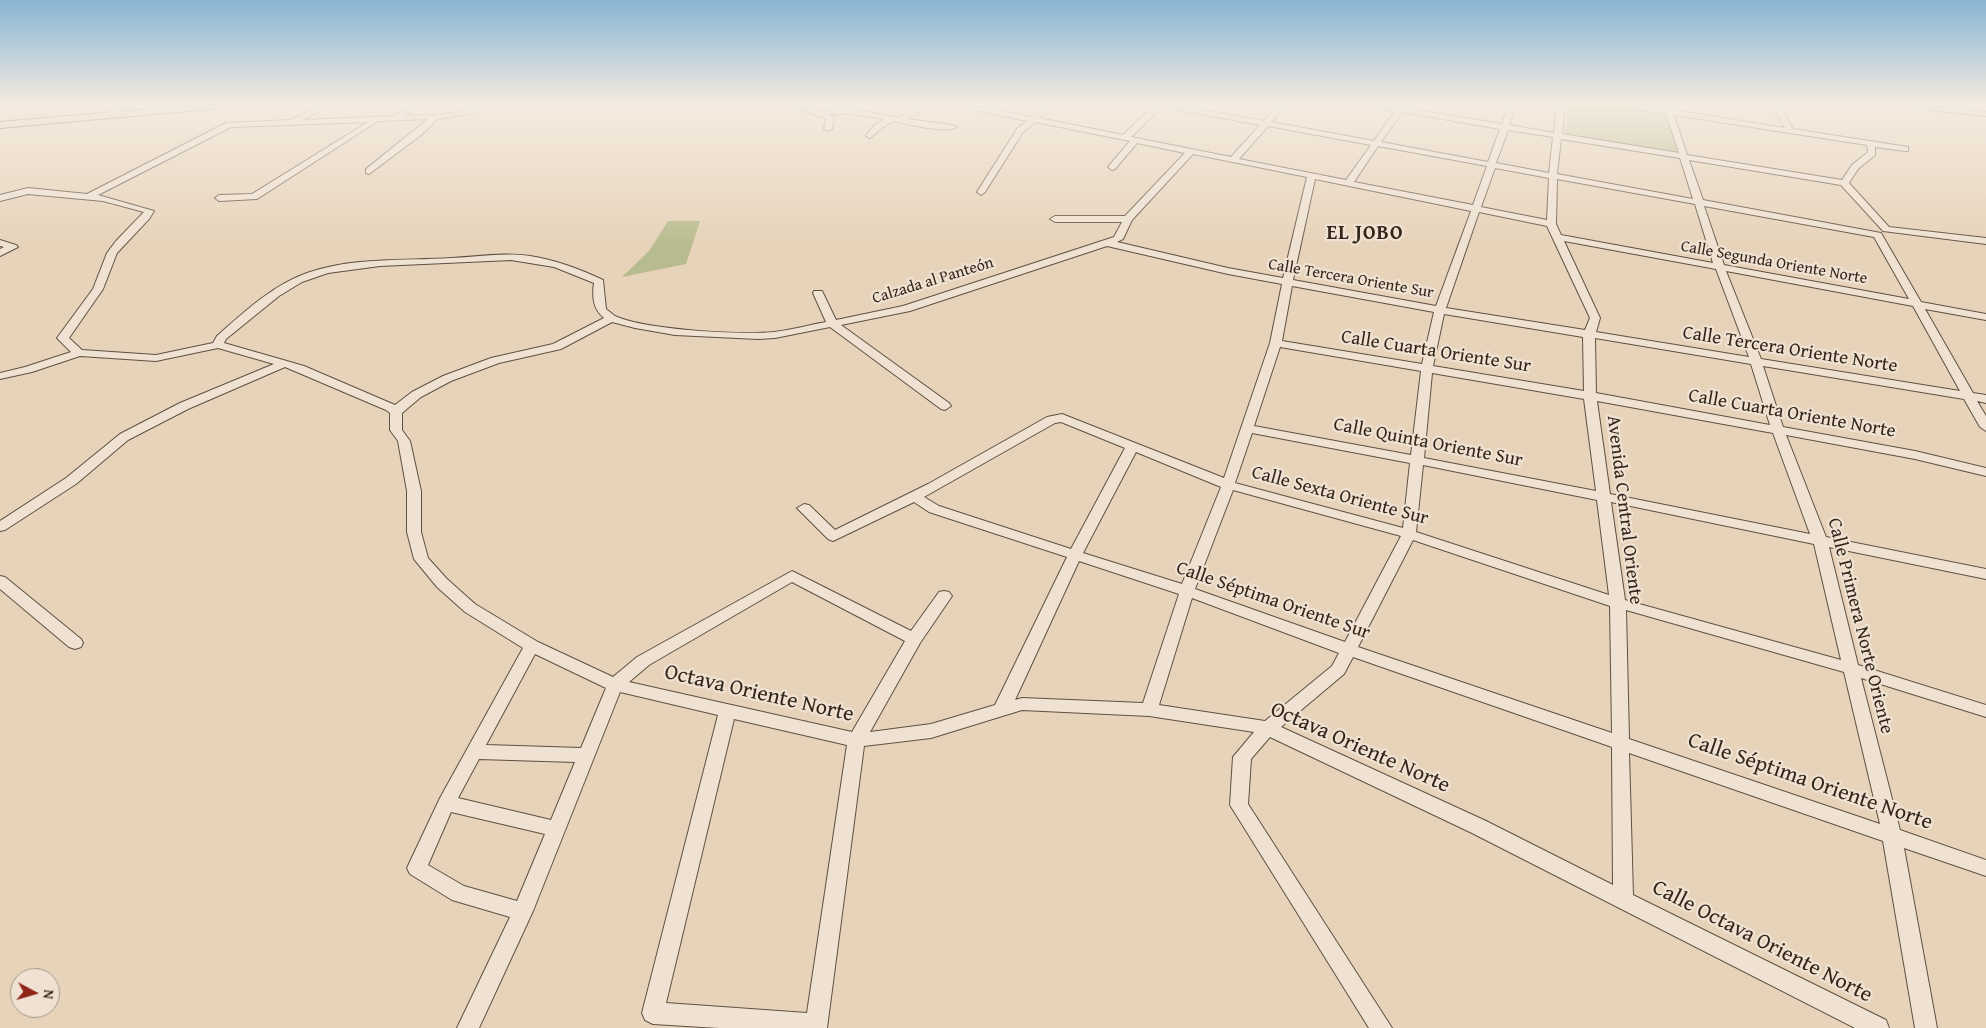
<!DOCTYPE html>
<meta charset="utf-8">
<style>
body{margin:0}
#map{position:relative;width:1986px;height:1028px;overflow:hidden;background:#e7d3b9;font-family:"Gentium Book Plus",serif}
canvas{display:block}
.north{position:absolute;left:10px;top:968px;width:50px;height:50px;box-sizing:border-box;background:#efe2d2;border:1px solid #a39788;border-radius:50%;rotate:96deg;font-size:14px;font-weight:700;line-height:20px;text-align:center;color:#32261a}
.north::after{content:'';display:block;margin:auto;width:18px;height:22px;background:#8f2418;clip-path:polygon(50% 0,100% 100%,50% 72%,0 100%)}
</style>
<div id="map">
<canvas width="1986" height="1028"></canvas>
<div class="north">N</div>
</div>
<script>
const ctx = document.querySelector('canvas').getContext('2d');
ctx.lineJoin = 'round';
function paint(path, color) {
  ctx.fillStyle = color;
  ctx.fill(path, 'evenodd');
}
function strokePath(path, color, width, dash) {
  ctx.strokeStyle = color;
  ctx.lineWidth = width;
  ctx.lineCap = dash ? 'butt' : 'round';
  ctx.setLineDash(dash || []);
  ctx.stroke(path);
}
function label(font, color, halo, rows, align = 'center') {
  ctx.font = font + ' "Gentium Book Plus",serif';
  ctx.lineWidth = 4.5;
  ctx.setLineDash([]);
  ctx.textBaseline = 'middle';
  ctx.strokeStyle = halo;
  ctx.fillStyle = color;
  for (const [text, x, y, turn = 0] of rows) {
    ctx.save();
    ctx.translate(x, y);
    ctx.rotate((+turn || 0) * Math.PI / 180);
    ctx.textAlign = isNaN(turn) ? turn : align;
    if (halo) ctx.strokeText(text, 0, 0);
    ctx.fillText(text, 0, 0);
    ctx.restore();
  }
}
paint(new Path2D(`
 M 1569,104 L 1609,104 L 1666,113 L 1678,154 L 1565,135 Z
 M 668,221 L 700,221 L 686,264 L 622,277 L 649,251 Z`), '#b8bb8d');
const minor = new Path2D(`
 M 122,104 L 132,104 L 106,118 L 99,116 Z
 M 323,104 L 332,104 L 303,120 L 393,116 L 416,104 L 425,104 L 404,116 L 448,114 L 482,104 L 492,104 L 474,113 L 438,119 L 421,135 L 369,174 L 366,173 L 366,169 L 428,119 L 378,121 L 257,199 L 219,201 L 215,198 L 219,195 L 252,194 L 368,122 L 231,127 L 98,195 L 154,211 L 149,219 L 117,253 L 103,289 L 69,338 L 82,350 L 156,355 L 213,343 L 217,336 C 244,312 273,285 307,273 C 353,257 403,261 451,258 C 477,257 504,252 530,256 C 556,260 580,269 603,280 L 606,309 C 609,311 612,314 615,316 C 644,330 741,335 774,332 C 791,330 809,325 826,322 L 813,293 L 814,291 L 822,291 L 836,320 L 903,306 L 1114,237 L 1122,222 L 1055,222 L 1050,219 L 1055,216 L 1125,216 L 1185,153 L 1137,143 L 1115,169 L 1112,170 L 1108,167 L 1130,141 L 1035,122 L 1023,132 L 985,192 L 981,195 L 977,192 L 1017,129 L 1027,121 L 956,106 L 952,104 L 966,104 L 1032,117 L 1047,104 L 1055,104 L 1039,118 L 1123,135 L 1155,104 L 1170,104 L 1264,121 L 1279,104 L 1287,104 L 1271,122 L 1374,141 L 1395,111 L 1366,106 L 1362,104 L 1398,107 L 1400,104 L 1408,104 L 1405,108 L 1502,124 L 1509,104 L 1517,104 L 1509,125 L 1554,133 L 1557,104 L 1565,104 L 1562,134 L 1679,153 L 1666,114 L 1619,106 L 1615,104 L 1632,104 L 1665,109 L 1663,104 L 1671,104 L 1673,110 L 1785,128 L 1771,104 L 1779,104 L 1793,129 L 1908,147 L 1908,151 L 1905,151 L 1875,147 L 1875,155 L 1858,169 L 1849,183 L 1889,227 L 1986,238 L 1986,244 L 1883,231 L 1841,185 L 1689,160 L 1703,200 L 1881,233 L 1921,302 L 1986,314 L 1986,320 L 1925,309 L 1973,393 L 1986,395 L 1986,403 L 1977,401 L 1986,416 L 1986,431 L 1980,427 L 1964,399 L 1763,366 L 1783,427 L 1915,451 L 1986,468 L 1986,476 L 1915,459 L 1786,435 L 1826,537 L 1986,569 L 1986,579 L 1829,547 L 1858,665 L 1986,705 L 1986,717 L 1861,678 L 1900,830 L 1986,860 L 1986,876 L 1904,848 L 1937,1028 L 1915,1028 L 1883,841 L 1629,753 L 1633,895 L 1886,1020 L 1889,1028 L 1855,1028 L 1472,833 L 1270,737 L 1251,759 L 1248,804 L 1392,1028 L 1369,1028 L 1230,805 L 1233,757 L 1254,732 L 1149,716 L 1022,710 L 931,738 L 864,746 L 827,1028 L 719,1028 L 653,1024 L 645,1020 L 642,1013 L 718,715 L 620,692 L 533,911 L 479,1028 L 457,1028 L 510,917 L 452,900 L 410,874 L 407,868 L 440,798 L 523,648 L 465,612 L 437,587 L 414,559 L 407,532 L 407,491 L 398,441 L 390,430 L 390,413 L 386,410 L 285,367 L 188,409 L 128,440 L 76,484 L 5,530 L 0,531 L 0,521 L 66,478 L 120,434 L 180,403 L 274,364 L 218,348 L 156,361 L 80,356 L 32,372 L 0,379 L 0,373 L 25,367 L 71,352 L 57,338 L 93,289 L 107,253 L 116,241 L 144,212 L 103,201 L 28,194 L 0,201 L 0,195 L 28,188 L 87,194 L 226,123 L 291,120 ZM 1162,107 L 1260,125 L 1231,157 L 1131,137 ZM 1402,112 L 1500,129 L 1488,162 L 1381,142 ZM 1674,115 L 1867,145 L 1868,152 L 1852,165 L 1842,180 L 1687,155 ZM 1268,126 L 1371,145 L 1346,180 L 1239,159 ZM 1508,130 L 1553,137 L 1549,173 L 1496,163 ZM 1561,139 L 1680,158 L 1693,199 L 1557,174 ZM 1378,146 L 1487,166 L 1473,205 L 1354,182 ZM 1193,154 L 1307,177 L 1283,278 L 1228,268 L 1117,242 L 1123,239 L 1132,220 ZM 1495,168 L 1549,178 L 1547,220 L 1481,207 ZM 1315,179 L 1471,211 L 1436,306 L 1293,280 ZM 1557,179 L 1695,204 L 1713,263 L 1561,235 L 1556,224 ZM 1704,206 L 1874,237 L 1909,299 L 1724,265 ZM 1479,212 L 1547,226 L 1590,318 L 1585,330 L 1446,308 ZM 1564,241 L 1716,269 L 1749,357 L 1596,332 L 1600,318 ZM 1107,246 L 1228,274 L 1282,284 L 1270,343 L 1224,478 L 1062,414 L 1047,417 L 928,484 L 835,530 L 809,505 L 804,504 L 797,508 L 828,539 L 833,541 L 914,502 L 929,512 L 1067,557 L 995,705 L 931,724 L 870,732 L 920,643 L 952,596 L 949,592 L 944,591 L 939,592 L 911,631 L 792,571 L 637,657 L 613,677 L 538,642 L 475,604 L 447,579 L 428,558 L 421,532 L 421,491 L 410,441 L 402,430 L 402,413 L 421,397 L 451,381 L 499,363 L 561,349 L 612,322 L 635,328 L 675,335 L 758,339 L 775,338 L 830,327 L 941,409 L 945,410 L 951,406 L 949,403 L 841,325 L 910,311 ZM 511,260 L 554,267 L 594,283 C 592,297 593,309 604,318 L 553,344 L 491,358 L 443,376 L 412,392 L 395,405 L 304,366 L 224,343 L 226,339 L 279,296 L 302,282 L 328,273 L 380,266 ZM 1726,271 L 1913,306 L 1960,391 L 1761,359 ZM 1292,286 L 1434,312 L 1422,364 L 1282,341 ZM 1444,314 L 1583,337 L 1584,391 L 1433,366 ZM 1595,338 L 1751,364 L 1770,425 L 1596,393 ZM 1280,347 L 1421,371 L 1411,455 L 1254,426 ZM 1432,373 L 1584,399 L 1596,491 L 1424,458 ZM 1597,401 L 1773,433 L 1810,534 L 1610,494 ZM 1061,422 L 1125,448 L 1071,549 L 939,506 L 924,497 L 1055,423 ZM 1252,433 L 1410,463 L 1403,528 L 1235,483 ZM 1136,452 L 1221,487 L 1182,584 L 1083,553 ZM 1423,465 L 1597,500 L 1609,595 L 1416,532 ZM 1233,490 L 1401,536 L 1345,642 L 1195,589 ZM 1611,502 L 1814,544 L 1841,660 L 1625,600 ZM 1413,540 L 1610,606 L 1612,733 L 1358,647 ZM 1079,561 L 1179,594 L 1143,703 L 1022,698 L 1015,700 ZM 792,582 L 905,641 L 852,732 L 629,682 L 649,665 ZM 1192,598 L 1339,653 L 1332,666 L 1265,721 L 1159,705 ZM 1626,610 L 1844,672 L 1880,824 L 1629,739 ZM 535,654 L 606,688 L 581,748 L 486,745 ZM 1353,657 L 1612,747 L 1613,885 L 1486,821 L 1281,727 L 1344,674 ZM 734,719 L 847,745 L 807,1013 L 666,1003 ZM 479,759 L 575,762 L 551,820 L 458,798 ZM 451,812 L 545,834 L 517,901 L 464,886 L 428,865 Z
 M 782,104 L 793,104 L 817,111 L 853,109 L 899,118 L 923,104 L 932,104 L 907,119 L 953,125 L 957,127 C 946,134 907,124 893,121 L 882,128 L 870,138 L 866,136 L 867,134 L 876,124 L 885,119 L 853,114 L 827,114 L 834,117 L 832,129 L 828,131 L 824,129 L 826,118 Z
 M 1886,104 L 1910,104 L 1986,112 L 1986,116 L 1890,106 Z
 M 0,240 L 16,245 L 18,247 L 0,256 L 0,249 L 4,247 L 0,246 Z
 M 0,576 L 5,577 L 81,639 L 83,643 L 81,647 L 75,649 L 69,647 L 0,589 Z`);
const major = new Path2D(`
 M 205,104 L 236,104 L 232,107 L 0,128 L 0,122 Z`);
strokePath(minor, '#5f5142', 2);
strokePath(major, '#32261a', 2);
paint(minor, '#efe2d2');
paint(major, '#e7d3b9');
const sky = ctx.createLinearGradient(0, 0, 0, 248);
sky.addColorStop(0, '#87b5d3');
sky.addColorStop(0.42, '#f4ebe0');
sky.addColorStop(1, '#f4ebe000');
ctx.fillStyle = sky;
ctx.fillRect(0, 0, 1986, 248);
label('16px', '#32261a', '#efe2d2', [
 ["Calle Segunda Oriente Norte",1774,263,10],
 ["Calle Tercera Oriente Sur",1351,279,10],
 ["Calzada al Panteón",933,281,-17]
]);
label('19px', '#32261a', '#efe2d2', [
 ["Calle Tercera Oriente Norte",1790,350,9],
 ["Calle Cuarta Oriente Sur",1436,352,9],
 ["Calle Cuarta Oriente Norte",1792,414,10],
 ["Calle Quinta Oriente Sur",1428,443,11],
 ["Calle Sexta Oriente Sur",1340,496,15],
 ["Avenida Central Oriente",1624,510,83],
 ["Calle Séptima Oriente Sur",1273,601,19],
 ["Calle Primera Norte Oriente",1860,626,76]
]);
ctx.letterSpacing = '1px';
label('bold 20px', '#32261a', '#efe2d2', [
 ["EL JOBO",1365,234]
]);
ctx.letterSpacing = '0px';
label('22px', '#32261a', '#efe2d2', [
 ["Octava Oriente Norte",759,694,13],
 ["Octava Oriente Norte",1360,748,24],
 ["Calle Séptima Oriente Norte",1810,782,19],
 ["Calle Octava Oriente Norte",1762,942,27]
]);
</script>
